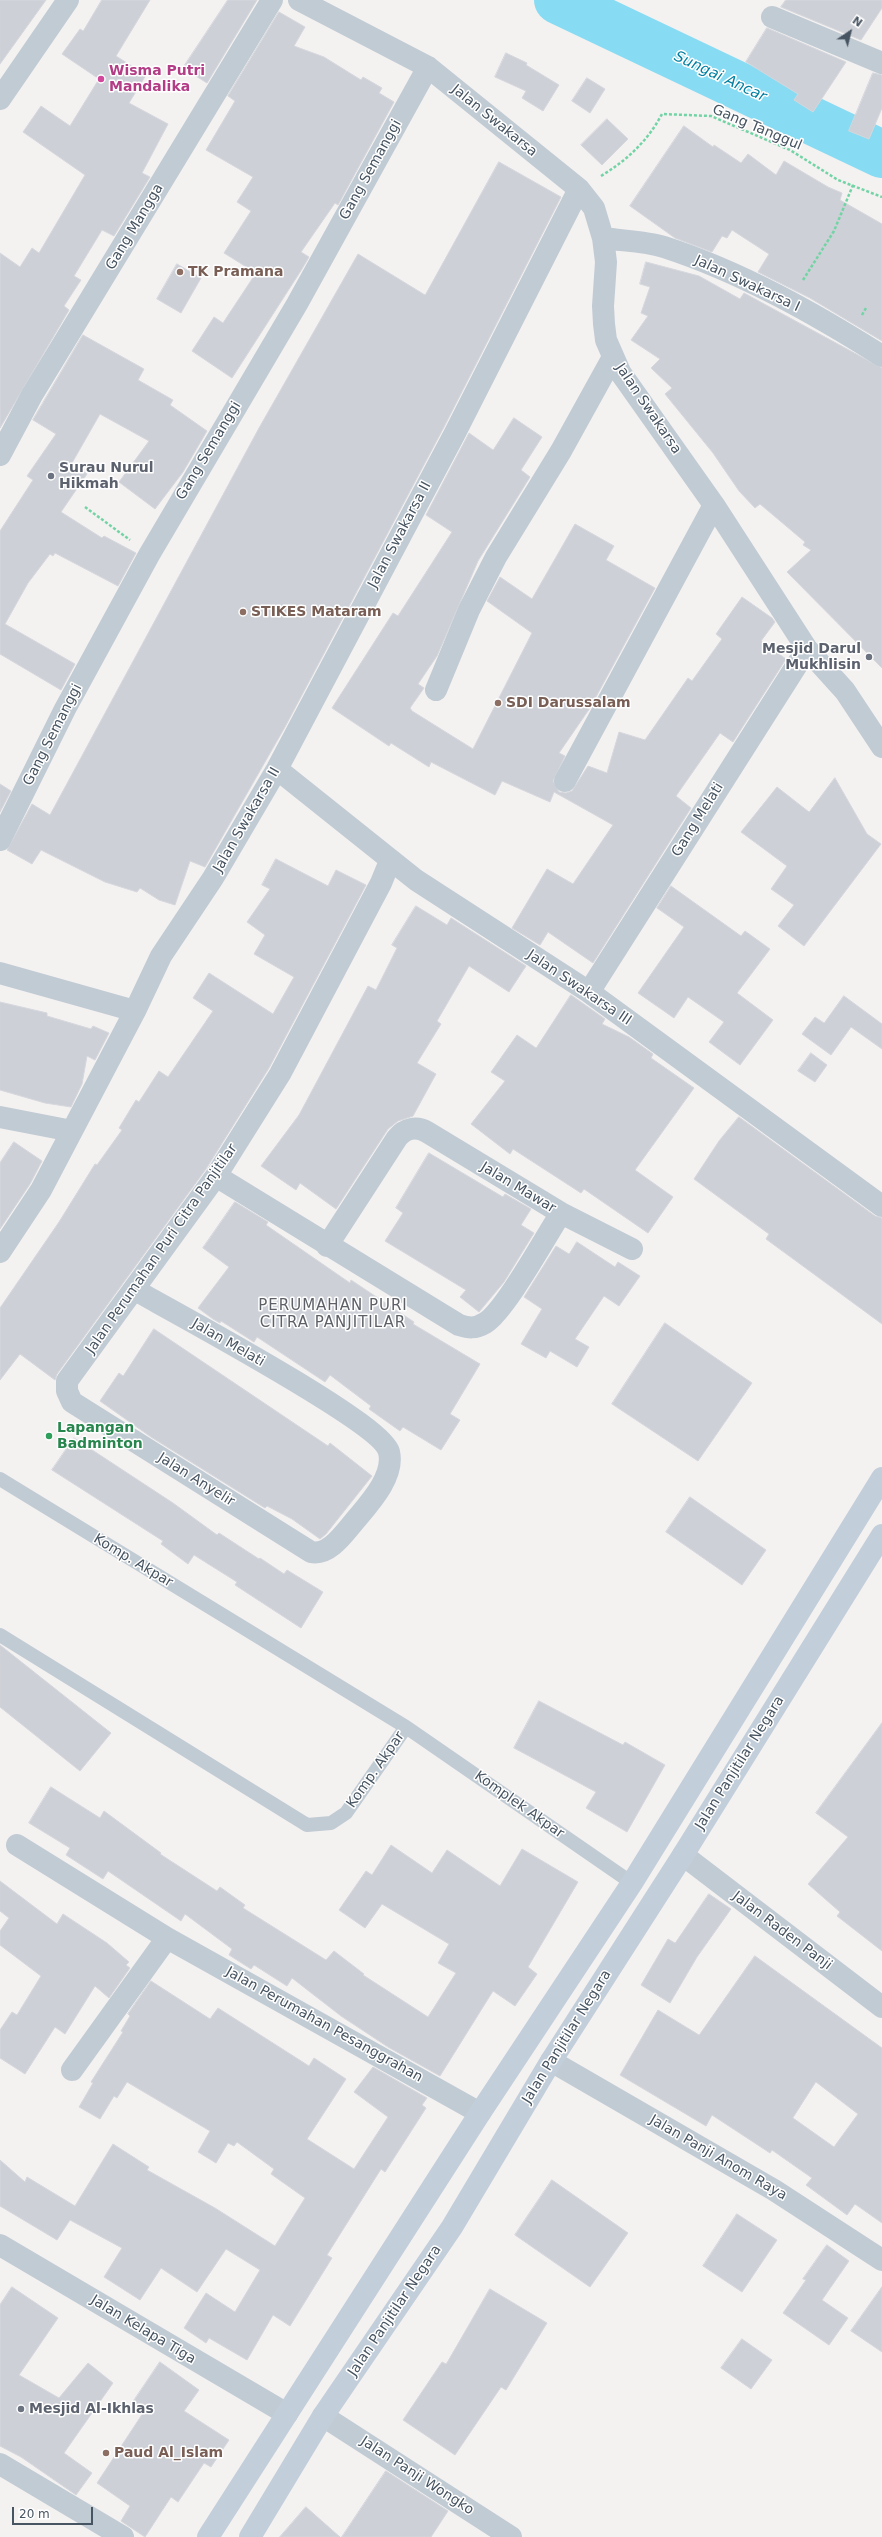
<!DOCTYPE html>
<style>
body{margin:0}
#map{position:relative;width:882px;height:2537px;overflow:hidden;background:#f4f1f1;font-family:"DejaVu Sans",sans-serif}
canvas{display:block}
.north{position:absolute;left:830px;top:12px;width:40px;height:40px;-webkit-text-stroke:3px #fff;paint-order:stroke;rotate:35deg;font-size:11px;font-weight:700;line-height:16px;text-align:center;color:#475461}
.north::after{content:'';display:block;margin:auto;width:14px;height:18px;background:#475461;clip-path:polygon(50% 0,100% 100%,50% 72%,0 100%)}
.scale{position:absolute;left:12px;top:2507px;width:81px;height:18px;box-sizing:border-box;border:2px solid #475461;border-top:0;padding-left:5px;font-size:12px;line-height:14px;white-space:nowrap;color:#475461;-webkit-text-stroke:3px #fff;paint-order:stroke}
</style>
<div id="map">
<canvas width="882" height="2537"></canvas>
<div class="north">N</div>
<div class="scale">20 m</div>
</div>
<script>
const ctx = document.querySelector('canvas').getContext('2d');
ctx.lineJoin = 'round';
function strokePath(path, color, width, dash) {
  ctx.strokeStyle = color;
  ctx.lineWidth = width;
  ctx.lineCap = dash ? 'butt' : 'round';
  ctx.setLineDash(dash || []);
  ctx.stroke(path);
}
function paint(path, color) {
  ctx.fillStyle = color;
  ctx.fill(path, 'evenodd');
}
function label(font, color, halo, rows, align = 'center') {
  ctx.font = font + ' "DejaVu Sans",sans-serif';
  ctx.lineWidth = 3;
  ctx.setLineDash([]);
  ctx.textBaseline = 'middle';
  ctx.strokeStyle = halo;
  ctx.fillStyle = color;
  for (const [text, x, y, turn = 0] of rows) {
    ctx.save();
    ctx.translate(x, y);
    ctx.rotate((+turn || 0) * Math.PI / 180);
    ctx.textAlign = isNaN(turn) ? turn : align;
    if (halo) ctx.strokeText(text, 0, 0);
    ctx.fillText(text, 0, 0);
    ctx.restore();
  }
}
strokePath(new Path2D(`
 M 558,0 L 882,154`), '#87dcf3', 48);
const building = new Path2D(`
 M 0,0 L 46,0 L 0,64 Z
 M 102,0 L 150,0 L 116,56 L 146,75 L 129,103 L 168,124 L 142,173 L 150,177 L 114,236 L 102,230 L 74,276 L 81,280 L 64,306 L 69,310 L 0,428 L 0,253 L 20,267 L 32,248 L 39,253 L 85,175 L 23,132 L 41,106 L 70,126 L 99,79 L 62,54 L 80,29 L 83,31 Z
 M 228,0 L 257,0 L 207,83 L 183,68 Z
 M 786,0 L 882,0 L 882,8 L 861,40 L 781,7 Z
 M 279,12 L 305,27 L 294,46 L 324,57 L 361,80 L 363,77 L 382,88 L 379,93 L 394,102 L 338,205 L 335,203 L 301,252 L 309,257 L 302,269 L 232,378 L 192,351 L 214,317 L 223,323 L 256,273 L 224,253 L 251,211 L 237,202 L 253,177 L 206,150 L 235,101 L 228,96 Z
 M 767,28 L 846,62 L 813,112 L 794,100 L 798,94 L 746,62 Z
 M 506,53 L 527,63 L 526,65 L 559,85 L 543,111 L 522,98 L 526,91 L 495,77 Z
 M 873,73 L 882,75 L 882,108 L 869,139 L 849,131 Z
 M 587,78 L 605,89 L 590,113 L 572,101 Z
 M 607,119 L 628,139 L 602,165 L 581,145 Z
 M 684,126 L 713,147 L 714,145 L 741,163 L 748,154 L 776,175 L 784,161 L 828,187 L 842,193 L 840,200 L 882,224 L 882,341 L 810,298 L 758,272 L 769,254 L 732,230 L 727,238 L 722,236 L 712,252 L 675,238 L 630,206 Z
 M 499,162 L 561,197 L 444,427 L 285,727 L 205,867 L 190,861 L 175,905 L 159,900 L 140,888 L 137,892 L 105,882 L 41,850 L 32,864 L 7,850 L 32,804 L 50,815 L 259,428 L 358,254 L 425,295 Z
 M 646,262 L 699,276 L 740,299 L 744,293 L 882,368 L 882,668 L 787,572 L 811,550 L 803,545 L 805,542 L 760,504 L 755,508 L 739,491 L 713,453 L 665,394 L 672,388 L 651,368 L 660,359 L 631,340 L 648,316 L 641,313 L 650,287 L 640,284 Z
 M 177,264 L 201,278 L 181,313 L 157,299 Z
 M 83,335 L 144,369 L 138,380 L 173,400 L 170,405 L 207,431 L 183,472 L 155,509 L 119,482 L 149,441 L 100,414 L 72,463 L 87,474 L 61,512 L 102,538 L 104,536 L 136,553 L 118,586 L 55,553 L 53,556 L 50,554 L 28,583 L 5,624 L 75,664 L 61,690 L 0,654 L 0,531 L 33,480 L 27,476 L 56,434 L 33,420 Z
 M 514,418 L 542,437 L 521,470 L 530,477 L 478,561 L 437,656 L 418,684 L 424,688 L 410,708 L 412,711 L 473,749 L 532,633 L 487,601 L 500,577 L 532,599 L 575,524 L 614,546 L 606,560 L 655,588 L 590,708 L 559,753 L 565,756 L 553,781 L 559,792 L 566,793 L 572,791 L 588,766 L 607,773 L 619,732 L 645,740 L 688,678 L 692,681 L 722,639 L 716,634 L 742,597 L 772,618 L 775,622 L 761,641 L 786,659 L 733,742 L 720,733 L 676,796 L 691,808 L 593,963 L 548,932 L 540,945 L 512,928 L 547,869 L 573,884 L 613,825 L 554,792 L 550,802 L 502,781 L 495,795 L 431,762 L 429,767 L 391,743 L 389,746 L 332,708 L 393,613 L 398,616 L 452,532 L 426,515 L 469,433 L 493,450 Z
 M 835,778 L 867,834 L 881,844 L 804,946 L 778,926 L 794,905 L 771,889 L 787,866 L 741,832 L 777,787 L 809,812 Z
 M 0,784 L 11,791 L 0,812 Z
 M 276,859 L 328,886 L 336,870 L 366,885 L 269,1068 L 206,1169 L 57,1374 L 55,1380 L 20,1354 L 0,1380 L 0,1308 L 59,1222 L 95,1164 L 97,1165 L 122,1130 L 119,1128 L 136,1100 L 139,1102 L 159,1071 L 168,1077 L 213,1011 L 193,998 L 209,973 L 273,1014 L 294,977 L 254,954 L 265,935 L 247,922 L 270,889 L 262,885 Z
 M 671,886 L 741,936 L 745,931 L 770,949 L 737,993 L 773,1020 L 740,1065 L 709,1042 L 724,1022 L 688,997 L 674,1018 L 638,993 L 684,927 L 657,908 Z
 M 416,906 L 447,925 L 451,918 L 526,966 L 509,992 L 469,966 L 437,1021 L 441,1024 L 417,1063 L 436,1074 L 413,1116 L 398,1121 L 388,1129 L 336,1209 L 300,1183 L 296,1190 L 261,1166 L 299,1115 L 368,986 L 376,990 L 397,948 L 392,945 Z
 M 571,995 L 605,1019 L 602,1024 L 629,1037 L 653,1054 L 651,1058 L 694,1088 L 635,1170 L 673,1197 L 648,1233 L 584,1189 L 581,1193 L 513,1149 L 510,1154 L 471,1124 L 505,1081 L 491,1072 L 517,1035 L 536,1048 Z
 M 844,996 L 882,1024 L 882,1049 L 851,1027 L 831,1055 L 802,1034 L 815,1017 L 824,1023 Z
 M 0,1002 L 47,1013 L 47,1016 L 91,1029 L 93,1026 L 109,1033 L 95,1060 L 87,1056 L 82,1084 L 71,1107 L 45,1103 L 0,1090 Z
 M 811,1053 L 827,1065 L 815,1082 L 798,1071 Z
 M 739,1117 L 875,1216 L 882,1218 L 882,1324 L 766,1239 L 769,1234 L 694,1179 L 719,1141 Z
 M 14,1142 L 42,1161 L 30,1184 L 0,1229 L 0,1163 Z
 M 429,1153 L 503,1197 L 505,1194 L 531,1209 L 521,1225 L 534,1233 L 504,1282 L 479,1312 L 460,1297 L 466,1290 L 385,1241 L 403,1213 L 396,1208 Z
 M 235,1202 L 268,1222 L 266,1225 L 350,1283 L 351,1280 L 414,1322 L 413,1324 L 480,1364 L 450,1414 L 460,1420 L 441,1450 L 403,1427 L 400,1431 L 369,1409 L 371,1406 L 330,1375 L 325,1382 L 257,1337 L 254,1342 L 221,1321 L 220,1323 L 213,1319 L 198,1308 L 229,1267 L 203,1248 Z
 M 577,1242 L 615,1267 L 618,1262 L 640,1276 L 619,1306 L 604,1296 L 575,1339 L 589,1347 L 577,1367 L 550,1351 L 546,1358 L 521,1344 L 542,1309 L 524,1297 L 556,1246 L 569,1254 Z
 M 665,1323 L 752,1383 L 698,1461 L 612,1404 Z
 M 154,1329 L 328,1446 L 330,1443 L 372,1476 L 326,1534 L 320,1539 L 292,1519 L 267,1506 L 265,1508 L 151,1437 L 100,1401 L 119,1373 L 123,1376 Z
 M 74,1438 L 173,1503 L 217,1535 L 219,1533 L 259,1559 L 260,1558 L 284,1574 L 287,1570 L 323,1592 L 301,1628 L 235,1585 L 237,1582 L 194,1555 L 188,1564 L 161,1544 L 163,1541 L 52,1470 Z
 M 690,1497 L 766,1550 L 742,1585 L 666,1532 Z
 M 0,1645 L 111,1733 L 80,1771 L 0,1707 Z
 M 539,1701 L 623,1745 L 625,1742 L 665,1765 L 627,1832 L 586,1808 L 596,1792 L 514,1748 Z
 M 882,1723 L 882,1951 L 837,1916 L 840,1912 L 808,1884 L 848,1837 L 816,1813 Z
 M 51,1787 L 100,1818 L 104,1811 L 161,1853 L 160,1854 L 217,1891 L 220,1887 L 245,1905 L 243,1908 L 326,1960 L 334,1951 L 364,1974 L 363,1975 L 428,2017 L 456,1973 L 438,1963 L 449,1944 L 382,1904 L 365,1928 L 339,1910 L 366,1871 L 372,1875 L 391,1845 L 432,1873 L 447,1850 L 500,1886 L 522,1849 L 578,1882 L 528,1967 L 537,1974 L 515,2006 L 493,1991 L 440,2076 L 388,2047 L 341,2016 L 292,1978 L 287,1986 L 254,1965 L 251,1969 L 229,1955 L 232,1949 L 185,1914 L 181,1921 L 108,1871 L 103,1879 L 66,1855 L 70,1848 L 29,1823 Z
 M 0,1881 L 57,1924 L 63,1914 L 107,1943 L 129,1962 L 126,1965 L 130,1968 L 109,1998 L 95,1986 L 65,2034 L 55,2027 L 25,2074 L 0,2058 L 0,2030 L 12,2012 L 17,2015 L 41,1976 L 0,1945 L 0,1931 L 9,1918 L 0,1911 Z
 M 709,1894 L 731,1909 L 697,1957 L 670,2003 L 641,1985 L 668,1939 L 675,1943 Z
 M 755,1956 L 882,2048 L 882,2223 L 855,2204 L 847,2215 L 806,2185 L 812,2178 L 772,2150 L 770,2153 L 712,2115 L 706,2126 L 620,2075 L 658,2010 L 699,2035 ZM 816,2082 L 858,2114 L 834,2147 L 793,2118 Z
 M 151,1981 L 210,2019 L 218,2008 L 309,2066 L 314,2058 L 346,2079 L 307,2139 L 354,2169 L 388,2117 L 354,2092 L 373,2067 L 427,2098 L 422,2105 L 426,2108 L 385,2172 L 381,2169 L 327,2255 L 332,2258 L 290,2326 L 273,2315 L 247,2360 L 209,2338 L 206,2343 L 184,2328 L 206,2293 L 235,2312 L 260,2270 L 226,2249 L 197,2292 L 161,2268 L 140,2300 L 104,2277 L 122,2248 L 70,2220 L 57,2240 L 0,2206 L 0,2160 L 25,2182 L 27,2177 L 75,2206 L 113,2144 L 149,2167 L 147,2170 L 215,2208 L 275,2246 L 305,2198 L 271,2174 L 274,2169 L 237,2142 L 234,2146 L 228,2143 L 216,2163 L 198,2152 L 210,2131 L 127,2082 L 117,2098 L 114,2096 L 100,2119 L 79,2107 L 93,2083 L 91,2082 L 123,2032 L 121,2031 L 130,2016 L 128,2014 Z
 M 552,2180 L 628,2233 L 590,2287 L 515,2235 Z
 M 737,2214 L 777,2240 L 742,2292 L 703,2266 Z
 M 827,2245 L 849,2261 L 822,2300 L 848,2318 L 829,2345 L 783,2313 L 806,2280 L 803,2279 Z
 M 12,2287 L 58,2318 L 19,2375 L 59,2398 L 88,2363 L 113,2383 L 64,2453 L 92,2473 L 76,2495 L 21,2457 L 0,2446 L 0,2305 Z
 M 882,2287 L 882,2352 L 851,2331 Z
 M 490,2289 L 547,2323 L 506,2390 L 501,2387 L 455,2455 L 403,2420 L 442,2362 L 446,2364 Z
 M 742,2339 L 772,2360 L 751,2389 L 721,2368 Z
 M 160,2362 L 199,2390 L 184,2411 L 229,2440 L 211,2467 L 204,2463 L 178,2502 L 171,2497 L 145,2537 L 121,2521 L 130,2506 L 97,2483 L 143,2413 L 131,2405 Z
 M 386,2471 L 448,2511 L 431,2537 L 342,2537 Z
 M 306,2507 L 340,2537 L 280,2537 Z`);
paint(building, '#cdd0d6');
strokePath(building, '#d5d7dd', 1);
strokePath(new Path2D(`
 M 601,176 C 627,160 647,142 662,114 L 711,116 L 790,150 L 838,180 L 882,197
 M 803,280 L 834,231 L 853,185
 M 862,315 L 866,308
 M 85,507 L 130,540`), '#72d4a5', 2.5, [3, 2]);
strokePath(new Path2D(`
 M 0,1479 L 406,1727 L 632,1883
 M 0,1635 L 307,1825 L 331,1823 L 346,1813 L 406,1727`), '#c1cbd4', 14);
strokePath(new Path2D(`
 M 299,0 L 428,67 L 579,189 L 594,208 L 603,238 L 606,262 L 603,306 L 604,324 L 606,340 L 620,372 L 714,505 L 807,649 L 845,691 L 882,747
 M 772,17 L 882,63
 M 0,99 L 68,0
 M 603,238 C 623,241 645,241 664,247 C 741,272 814,313 882,356
 M 0,455 L 32,395 L 272,0
 M 436,690 L 469,610 L 496,557 L 561,451 L 613,357
 M 277,769 L 416,880 L 589,992 L 882,1206
 M 565,781 L 714,505
 M 0,840 L 65,709 L 149,555 L 297,304 L 428,67
 M 0,973 L 135,1011
 M 589,992 L 807,649
 M 0,1117 L 72,1131
 M 216,1176 L 459,1325 C 469,1328 475,1329 485,1323 C 505,1311 546,1236 561,1213
 M 327,1246 L 397,1138 C 405,1128 417,1126 427,1132 L 561,1213 L 632,1249
 M 0,1252 L 41,1190 L 135,1011 L 161,956 L 213,878 L 277,769 L 455,433 L 579,189
 M 135,1290 C 172,1311 382,1423 389,1452 C 395,1477 368,1505 353,1523 C 343,1535 328,1556 311,1552 L 72,1402 L 67,1391 L 67,1381 L 216,1176 L 280,1074 L 381,883 L 390,861
 M 17,1845 L 167,1938 L 480,2113
 M 683,1855 L 882,2007
 M 72,2070 L 167,1938
 M 0,2245 L 287,2414
 M 323,2416 L 511,2537
 M 0,2464 L 123,2537`), '#c1cbd4', 22);
strokePath(new Path2D(`
 M 551,2061 L 774,2190 L 882,2260`), '#c1cbd4', 22);
strokePath(new Path2D(`
 M 208,2537 L 480,2113 L 632,1883 L 882,1478
 M 250,2537 L 323,2416 L 452,2227 L 551,2061 L 683,1855 L 882,1535`), '#c3cedb', 22);
for (const [x, y, r, color] of [
 [101,79,4,"#d1479c"],
 [180,272,4,"#8d6e63"],
 [51,476,4,"#6b7280"],
 [243,612,4,"#8d6e63"],
 [869,657,4,"#6b7280"],
 [498,703,4,"#8d6e63"],
 [49,1436,4,"#2e9e5b"],
 [21,2409,4,"#6b7280"],
 [106,2453,4,"#8d6e63"]
]) {
  const dot = new Path2D();
  dot.arc(x, y, r, 0, 2 * Math.PI);
  ctx.fillStyle = color;
  ctx.fill(dot);
  strokePath(dot, '#fff', 1.5);
}
label('bold 14px', '#b23c85', '#fff', [
 ["Wisma Putri",109,71],
 ["Mandalika",109,87]
], 'left');
label('14px', '#475461', '#fff', [
 ["Jalan Swakarsa",494,121,39],
 ["Gang Tanggul",757,128,23],
 ["Gang Semanggi",371,170,-61],
 ["Gang Mangga",135,227,-59],
 ["Jalan Swakarsa I",747,284,25],
 ["Jalan Swakarsa",648,409,56],
 ["Gang Semanggi",209,451,-59],
 ["Jalan Swakarsa II",400,535,-62],
 ["Gang Semanggi",53,735,-63],
 ["Jalan Swakarsa II",247,820,-60],
 ["Gang Melati",698,820,-58],
 ["Jalan Swakarsa III",579,988,34],
 ["Jalan Mawar",518,1188,31],
 ["Jalan Perumahan Puri Citra Panjitilar",162,1249,-55],
 ["Jalan Melati",228,1343,30],
 ["Jalan Anyelir",196,1480,32],
 ["Komp. Akpar",133,1561,31],
 ["Jalan Panjitilar Negara",740,1763,-58],
 ["Komp. Akpar",376,1770,-55],
 ["Komplek Akpar",519,1805,35],
 ["Jalan Raden Panji",782,1931,37],
 ["Jalan Perumahan Pesanggrahan",324,2025,29],
 ["Jalan Panjitilar Negara",567,2037,-58],
 ["Jalan Panji Anom Raya",718,2158,30],
 ["Jalan Panjitilar Negara",395,2311,-56],
 ["Jalan Kelapa Tiga",143,2330,31],
 ["Jalan Panji Wongko",417,2476,33]
]);
label('bold 14px', '#785e54', '#fff', [
 ["TK Pramana",188,272],
 ["STIKES Mataram",251,612],
 ["SDI Darussalam",506,703],
 ["Paud Al_Islam",114,2453]
], 'left');
label('bold 14px', '#5b616d', '#fff', [
 ["Surau Nurul",59,468],
 ["Hikmah",59,484],
 ["Mesjid Darul",861,649,"right"],
 ["Mukhlisin",861,665,"right"],
 ["Mesjid Al-Ikhlas",29,2409]
], 'left');
label('bold 14px', '#27864d', '#fff', [
 ["Lapangan",57,1428],
 ["Badminton",57,1444]
], 'left');
label('italic 15px', '#037fa1', '#fff', [
 ["Sungai Ancar",720,77,25]
]);
ctx.letterSpacing = '1px';
label('15px', '#5d6167', '#fff', [
 ["PERUMAHAN PURI",333,1306],
 ["CITRA PANJITILAR",333,1323]
]);
ctx.letterSpacing = '0px';
</script>
